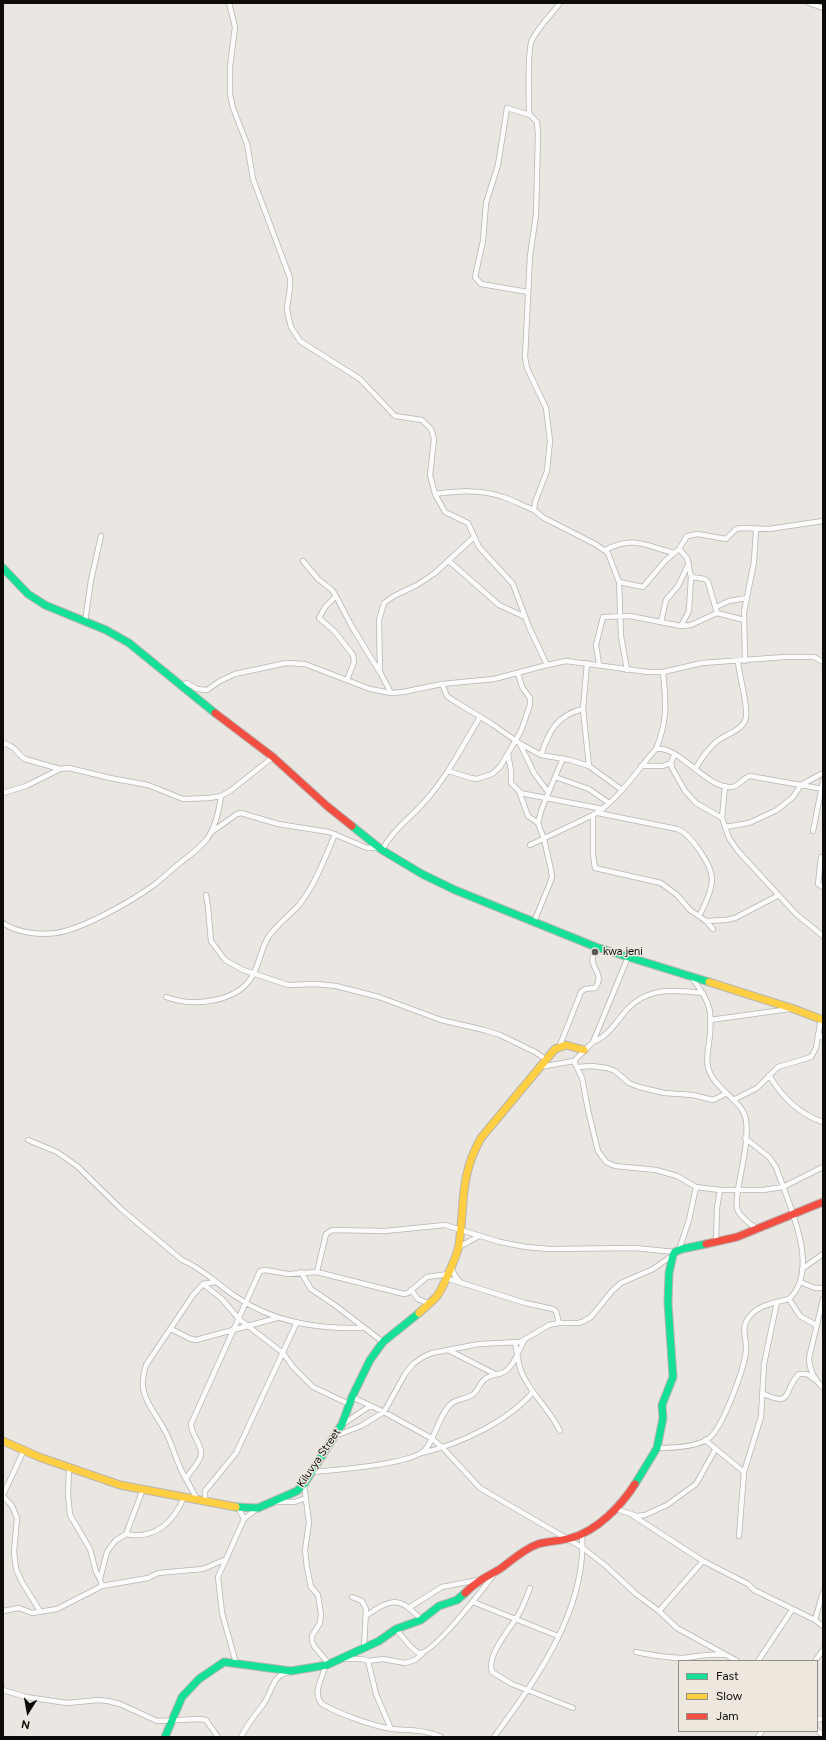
<!DOCTYPE html>
<style>
body{margin:0}
#map{position:relative;width:826px;height:1740px;overflow:hidden;background:#eae6e2;font-family:Figtree,sans-serif}
canvas{display:block}
.frame{position:absolute;inset:0;border:4px solid #0d0b08;pointer-events:none}
.legend{position:absolute;left:678px;top:1660px;width:140px;height:72px;box-sizing:border-box;background:#ede7de;border:1px solid #938f88;margin:0;padding:5px 7px;list-style:none;font-size:12px;color:#0d0b08}
.legend li{display:flex;align-items:center;gap:8px;height:20px}
.legend b{width:20px;border:1px solid #938f88}
.north{position:absolute;left:8px;top:1692px;width:40px;height:40px;-webkit-text-stroke:3px #ede7de;paint-order:stroke;rotate:191deg;font-size:11px;font-weight:700;line-height:16px;text-align:center;color:#0d0b08}
.north::after{content:'';display:block;margin:auto;width:14px;height:18px;background:#0d0b08;clip-path:polygon(50% 0,100% 100%,50% 72%,0 100%)}
</style>
<div id="map">
<canvas width="826" height="1740"></canvas>
<div class="frame"></div>
<ul class="legend">
<li><b style="height:5px;background:#16e098"></b>Fast</li>
<li><b style="height:5px;background:#ffcf43"></b>Slow</li>
<li><b style="height:5px;background:#f24e42"></b>Jam</li>
</ul>
<div class="north">N</div>
</div>
<script>
const ctx = document.querySelector('canvas').getContext('2d');
ctx.lineJoin = 'round';
function strokePath(path, color, width, dash) {
  ctx.strokeStyle = color;
  ctx.lineWidth = width;
  ctx.lineCap = dash ? 'butt' : 'round';
  ctx.setLineDash(dash || []);
  ctx.stroke(path);
}
function label(font, color, halo, rows, align = 'center') {
  ctx.font = font + ' Figtree,sans-serif';
  ctx.lineWidth = 3;
  ctx.setLineDash([]);
  ctx.textBaseline = 'middle';
  ctx.strokeStyle = halo;
  ctx.fillStyle = color;
  for (const [text, x, y, turn = 0] of rows) {
    ctx.save();
    ctx.translate(x, y);
    ctx.rotate((+turn || 0) * Math.PI / 180);
    ctx.textAlign = isNaN(turn) ? turn : align;
    if (halo) ctx.strokeText(text, 0, 0);
    ctx.fillText(text, 0, 0);
    ctx.restore();
  }
}
const street = new Path2D(`
 M 229,3 L 235,27 L 230,67 L 230,94 L 233,108 L 247,144 L 253,179 L 290,278 L 290,288 L 287,308 L 288,315 L 291,327 L 300,341 L 360,379 L 395,416 L 422,420 L 431,429 L 434,439 L 430,475 L 435,494 L 445,512 L 468,523 L 479,547 L 513,584 L 529,627 L 547,665
 M 560,3 C 551,15 539,26 532,40 C 527,49 529,99 529,112 L 530,115 L 537,122 L 538,134 L 536,215 L 530,256 L 525,357 L 527,368 L 546,408 L 550,441 L 547,471 L 535,502 L 534,510 L 544,518 L 595,544 L 608,553 L 619,582 L 621,636 L 627,670
 M 809,3 L 823,8
 M 528,292 L 481,284 L 475,277 L 483,241 L 486,203 L 498,165 L 507,108 L 530,115
 M 435,494 C 457,491 481,489 503,497 C 513,500 523,506 534,510
 M 679,549 L 687,558 L 691,577 L 689,611 L 681,626
 M 605,550 C 635,535 645,546 674,553
 M 303,561 L 318,579 L 332,590 L 336,596 L 351,625 L 379,671
 M 449,561 L 499,605 L 525,617
 M 691,577 L 705,579 L 708,582 L 717,613 L 744,620
 M 619,582 L 643,587 L 665,561 L 679,549 L 687,536 L 698,534 L 726,539 L 736,529 L 741,528 L 769,529 L 823,521
 M 336,596 L 325,607 L 319,618 L 335,632 L 353,655 L 354,662 L 347,680
 M 716,607 L 729,601 L 747,598
 M 85,622 L 91,580 L 101,536
 M 661,622 L 666,600 L 678,586 L 689,563
 M 745,661 L 744,612 L 754,562 L 756,530
 M 587,663 L 583,709 L 589,766
 M 599,664 L 596,645 L 603,617 L 630,616 L 681,626 L 691,625 L 717,613
 M 442,684 L 447,696 L 451,699 L 492,724 L 519,743 L 541,755 L 570,760 L 589,766 L 622,790
 M 182,685 L 187,683 L 197,689 L 207,690 L 220,681 L 235,674 L 286,663 L 305,664 L 370,689 L 391,693 L 403,692 L 442,684 L 494,679 L 547,665 L 566,661 L 648,672 L 663,672 L 702,663 L 785,657 L 814,657 L 823,662
 M 391,693 L 380,672 L 379,620 L 384,603 L 394,596 L 417,585 L 435,573 L 474,537
 M 3,743 C 19,748 14,752 25,759 L 60,769
 M 520,744 L 534,773 L 548,792
 M 656,749 C 668,720 666,702 663,672
 M 508,754 L 511,771 L 511,783 L 519,791 L 528,816 L 538,823 L 539,826 L 544,839 L 551,870 L 552,877 L 550,883 L 534,922
 M 541,755 C 549,731 557,715 583,709
 M 674,755 L 671,763 L 672,768 L 685,791 L 696,803 L 722,818
 M 641,766 L 663,766 L 671,763
 M 695,769 C 701,759 707,750 716,742 C 725,734 744,731 746,717 C 748,703 739,677 738,661
 M 448,771 L 471,778 L 477,779 L 492,774 L 500,767 L 521,731 L 530,705 L 530,698 L 522,687 L 518,673
 M 555,777 L 589,789 L 609,803
 M 725,786 L 722,818 L 729,838 L 738,851 L 796,914 L 823,936
 M 3,793 L 26,786 L 60,769 L 69,768 L 110,778 L 148,785 L 183,799 L 209,798 L 221,796 L 230,791 L 273,757
 M 520,793 L 603,809
 M 598,813 L 677,829 C 690,833 711,864 712,878 C 712,891 705,905 699,916
 M 593,815 L 593,855 L 595,868 L 661,883 L 677,895 L 690,910 L 706,921 L 713,929
 M 538,823 L 542,808 L 563,758
 M 725,827 L 749,823 L 777,810 L 793,797 L 801,785 L 823,773
 M 213,831 L 237,814 L 241,813 L 278,824 L 329,832 L 367,848 L 380,848
 M 813,831 L 823,781
 M 530,845 L 593,815 C 619,800 636,771 656,749 C 679,745 708,790 732,787 C 739,786 743,778 750,776 L 823,789
 M 382,850 C 393,829 412,817 427,799 C 448,775 463,745 480,717
 M 821,857 L 818,884 L 823,887
 M 206,895 L 208,907 L 211,941 L 225,960 L 243,970 L 288,985 L 316,984 L 336,986 L 379,997 L 441,1020 L 484,1030 L 500,1035 L 535,1052 L 547,1060
 M 706,921 L 726,920 L 735,918 L 779,895
 M 3,923 C 17,933 40,935 56,933 C 83,929 132,901 154,885 C 163,878 171,870 180,863 C 190,855 199,849 207,839 C 216,826 219,811 221,796
 M 692,978 C 711,1003 713,1011 709,1043 C 708,1050 706,1059 708,1067 C 713,1089 743,1100 746,1120 C 749,1141 741,1169 738,1190 C 737,1197 735,1205 738,1211 C 742,1219 751,1224 758,1230
 M 166,997 C 192,1007 238,1003 253,975 C 260,962 261,948 269,936 C 278,924 290,915 299,905 C 315,885 325,858 335,834
 M 710,1020 L 790,1009
 M 818,1034 L 823,1038
 M 593,1042 C 606,1037 612,1028 620,1018 C 642,987 669,989 703,993
 M 560,1045 L 581,992 L 585,989 L 595,988 C 603,978 596,972 593,963 C 591,957 594,952 596,947
 M 574,1061 L 582,1078 L 588,1110 L 598,1151 L 606,1162 L 615,1166 L 656,1170 L 677,1176 L 696,1187 L 720,1190 L 763,1190 L 783,1187 L 823,1167
 M 540,1067 L 574,1061 L 593,1042 L 628,957
 M 577,1067 L 592,1066 L 607,1068 L 615,1071 L 629,1083 L 639,1087 L 664,1093 L 693,1095 L 713,1100 L 725,1094
 M 769,1075 C 782,1097 798,1114 823,1122
 M 733,1100 L 757,1088 L 778,1067 L 811,1057 L 816,1048 L 821,1019
 M 28,1140 L 57,1152 L 77,1166 L 121,1209 L 182,1260 C 202,1268 217,1284 235,1296 C 274,1323 318,1329 364,1328
 M 716,1243 L 717,1208 L 720,1190
 M 459,1247 L 479,1236
 M 679,1250 L 689,1220 L 696,1187
 M 451,1267 L 455,1276 L 460,1282
 M 802,1269 L 823,1254
 M 301,1272 L 311,1289 L 336,1306 L 383,1342
 M 317,1272 L 326,1234 L 332,1230 L 385,1231 L 445,1225 L 500,1242 L 526,1247 L 550,1249 L 635,1248 L 675,1252
 M 446,1278 L 525,1303 L 553,1309 L 556,1311 L 559,1323
 M 800,1282 L 815,1288 L 823,1288
 M 203,1284 L 222,1299 L 239,1319 L 283,1353 L 293,1367 L 313,1387 L 349,1404
 M 411,1290 L 418,1299 L 430,1304
 M 789,1299 L 800,1316 L 816,1325
 M 823,1299 L 809,1358 C 809,1370 814,1379 823,1388
 M 171,1329 L 191,1339 L 196,1340 L 277,1318
 M 515,1343 C 517,1352 518,1362 521,1371 C 530,1394 550,1409 560,1431
 M 450,1351 L 495,1374
 M 764,1394 C 794,1408 783,1389 799,1374 L 807,1374 L 814,1379
 M 352,1397 L 384,1412 L 431,1438 L 443,1448 L 480,1488 L 583,1548 L 606,1566 L 636,1594 L 659,1611 L 677,1628 L 737,1661
 M 343,1424 L 370,1406
 M 335,1436 L 361,1426 L 384,1412 L 405,1374 L 413,1364 L 423,1357 L 432,1353 L 479,1344 L 520,1342 L 549,1325 L 559,1323 L 579,1323 L 584,1321 L 591,1317 L 612,1291 L 621,1283 L 653,1269 L 673,1255
 M 705,1440 L 744,1472
 M 657,1448 C 671,1448 696,1447 708,1439 C 722,1430 745,1367 746,1350 C 747,1339 741,1330 747,1320 C 756,1305 774,1303 789,1299 C 822,1268 787,1201 776,1167 L 769,1157 L 745,1138
 M 422,1453 C 460,1444 507,1422 533,1392
 M 69,1468 L 68,1495 L 70,1515 L 90,1549 L 96,1572 L 100,1579
 M 312,1472 C 334,1470 410,1465 425,1450 C 435,1439 439,1414 452,1403 C 458,1399 465,1399 472,1395 C 478,1392 479,1383 485,1379 C 490,1375 496,1375 502,1373 C 513,1369 519,1350 524,1341
 M 186,1479 C 176,1463 174,1447 165,1431 C 158,1417 145,1403 143,1387 C 142,1379 144,1372 146,1365 L 193,1295 L 203,1284 L 215,1282
 M 304,1484 L 309,1523 L 305,1550 L 307,1568 L 311,1587 L 318,1595 L 321,1614 L 320,1623 L 312,1636 L 312,1641 L 314,1646 L 329,1664
 M 3,1495 L 24,1450
 M 3,1496 L 12,1506 L 17,1518 L 14,1552 L 16,1569 L 22,1582 L 40,1611
 M 197,1499 L 186,1479 C 190,1471 200,1463 201,1454 C 202,1444 191,1435 191,1424 L 260,1271 L 265,1270 L 288,1274 L 317,1272 L 404,1294 L 408,1293 L 427,1277 L 448,1274
 M 205,1501 L 205,1491 L 236,1453 L 297,1322
 M 274,1502 L 295,1502 L 306,1498
 M 238,1507 L 244,1519
 M 616,1509 L 637,1516 L 645,1515 L 667,1505 L 696,1484 L 715,1450
 M 632,1515 L 703,1561 L 748,1584 L 754,1590 L 815,1620 L 823,1626
 M 126,1534 C 155,1540 174,1522 184,1497
 M 739,1536 L 744,1472 L 761,1417 L 764,1364 L 777,1302
 M 102,1586 L 100,1579 L 107,1552 L 115,1541 L 126,1534 L 143,1489
 M 530,1588 C 527,1596 524,1604 520,1612 C 512,1627 486,1654 492,1672 L 512,1684 L 573,1708
 M 352,1597 L 362,1601 L 366,1609 L 364,1648
 M 473,1602 L 558,1636
 M 410,1607 L 442,1587 L 478,1580
 M 3,1611 L 19,1608 L 32,1613 L 57,1609 L 102,1586 L 148,1578 L 158,1573 L 203,1569 L 224,1560
 M 659,1611 L 703,1561
 M 366,1616 C 390,1598 401,1596 421,1620
 M 815,1620 L 823,1592
 M 396,1629 C 400,1634 414,1652 419,1653 C 433,1655 486,1585 496,1572
 M 636,1652 C 651,1655 667,1658 683,1658 C 697,1657 709,1653 723,1655
 M 344,1659 L 362,1659 L 368,1661 L 376,1694 L 391,1729
 M 368,1661 L 383,1659 L 405,1663 L 415,1660 L 423,1653
 M 758,1661 L 792,1610
 M 815,1661 L 823,1650
 M 236,1663 L 222,1613 L 218,1577 L 244,1519 L 258,1508
 M 327,1665 L 325,1667 C 322,1679 312,1693 322,1704 C 339,1714 373,1726 392,1729 C 409,1731 425,1729 441,1737
 M 3,1690 L 26,1697 L 67,1703 L 98,1700 L 108,1701 L 120,1704 L 157,1721 L 200,1719 L 206,1720 L 218,1737
 M 817,1720 L 823,1718
 M 817,1730 L 823,1735
 M 241,1737 C 247,1725 254,1716 262,1706 C 272,1694 271,1676 288,1672
 M 494,1737 C 536,1680 587,1609 582,1535
 M 758,1737 L 762,1731`);
const fast = new Path2D(`
 M 3,568 L 28,594 L 45,605 L 106,630 L 129,643 L 215,713
 M 352,826 L 382,850 L 422,874 L 455,890 L 596,947 L 709,982
 M 635,1484 L 657,1448 L 663,1418 L 662,1405 L 673,1377 L 668,1303 L 669,1273 L 673,1255 L 675,1252 L 682,1249 L 706,1244
 M 236,1507 L 258,1508 L 297,1491 L 304,1484 L 342,1424 L 352,1397 L 370,1360 L 383,1342 L 419,1313
 M 165,1737 L 182,1697 L 199,1679 L 224,1662 L 291,1671 L 327,1665 L 379,1641 L 396,1629 L 421,1620 L 439,1606 L 457,1600 L 465,1593`);
const slow = new Path2D(`
 M 709,982 L 794,1009 L 823,1020
 M 419,1313 C 425,1307 432,1302 437,1296 C 442,1290 458,1253 459,1245 C 465,1204 459,1177 481,1138 L 555,1049 L 566,1045 L 584,1050
 M 3,1441 L 39,1457 L 120,1485 L 236,1507`);
const jam = new Path2D(`
 M 215,713 L 273,757 L 327,806 L 352,826
 M 706,1244 L 737,1237 L 823,1202
 M 465,1593 C 477,1581 486,1577 500,1569 C 512,1560 524,1549 538,1544 C 549,1541 561,1541 571,1538 C 597,1531 621,1506 635,1484`);
strokePath(street, '#b8b5b2', 6);
strokePath(fast, '#b8b5b2', 9);
strokePath(slow, '#b8b5b2', 9);
strokePath(jam, '#b8b5b2', 9);
strokePath(street, '#fcfbfb', 4.5);
strokePath(fast, '#16e098', 7);
strokePath(slow, '#ffcf43', 7);
strokePath(jam, '#f24e42', 7);
for (const [x, y, r, color] of [
 [595,952,4,"#5a5854"]
]) {
  const dot = new Path2D();
  dot.arc(x, y, r, 0, 2 * Math.PI);
  ctx.fillStyle = color;
  ctx.fill(dot);
  strokePath(dot, '#ede7de', 1.5);
}
label('11px', '#0d0b08', '#ede7de', [
 ["kwa jeni",603,952]
], 'left');
label('11px', '#0d0b08', '#ede7de', [
 ["Kiluvya Street",319,1458,-56]
]);
</script>
